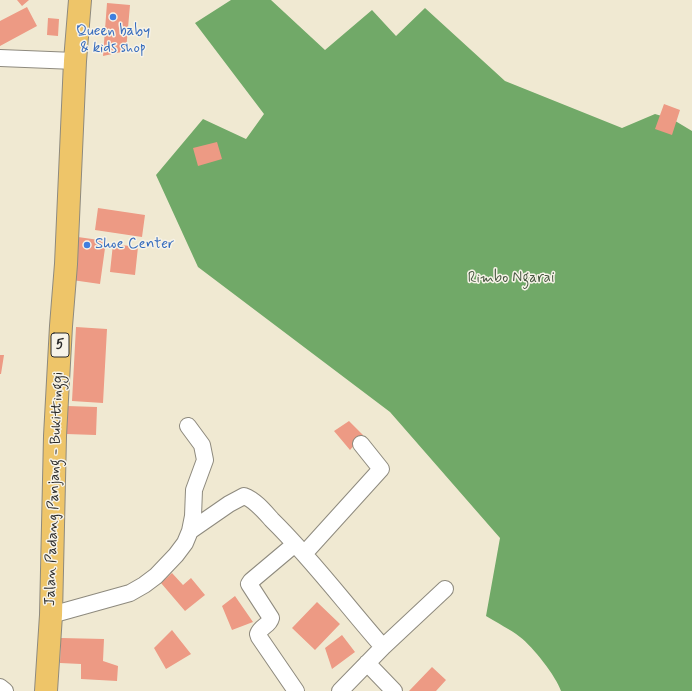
<!DOCTYPE html>
<style>
body{margin:0}
canvas{display:block;background:#f0e9d2}
</style>
<canvas width="692" height="691"></canvas>
<script>
const ctx = document.querySelector('canvas').getContext('2d');
ctx.lineJoin = 'round';
function paint(path, color) {
  ctx.fillStyle = color;
  ctx.fill(path, 'evenodd');
}
function strokePath(path, color, width, dash) {
  ctx.strokeStyle = color;
  ctx.lineWidth = width;
  ctx.lineCap = dash ? 'butt' : 'round';
  ctx.setLineDash(dash || []);
  ctx.stroke(path);
}
function label(font, color, halo, rows, align = 'center') {
  ctx.font = font + ' Mynerve,sans-serif';
  ctx.lineWidth = 3;
  ctx.setLineDash([]);
  ctx.textBaseline = 'middle';
  ctx.strokeStyle = halo;
  ctx.fillStyle = color;
  for (const [text, x, y, turn = 0] of rows) {
    ctx.save();
    ctx.translate(x, y);
    ctx.rotate((+turn || 0) * Math.PI / 180);
    ctx.textAlign = isNaN(turn) ? turn : align;
    if (halo) ctx.strokeText(text, 0, 0);
    ctx.fillText(text, 0, 0);
    ctx.restore();
  }
}
paint(new Path2D(`
 M 231,0 L 271,0 L 325,50 L 372,10 L 396,36 L 425,8 L 505,81 L 622,128 L 655,114 L 672,119 L 692,131 L 692,691 L 561,691 C 556,676 533,647 520,637 C 510,629 497,623 486,616 L 500,538 L 390,412 L 198,267 L 156,175 L 203,119 L 246,139 L 264,114 L 195,23 Z`), '#71a968');
paint(new Path2D(`
 M 17,0 L 29,0 L 22,6 Z
 M 107,3 L 130,5 L 126,51 L 103,56 Z
 M 27,7 L 37,26 L 0,46 L 0,21 Z
 M 48,18 L 59,19 L 58,36 L 47,35 Z
 M 664,104 L 680,110 L 672,135 L 655,129 Z
 M 217,142 L 222,159 L 198,166 L 193,148 Z
 M 98,208 L 145,215 L 142,237 L 95,230 Z
 M 78,237 L 106,241 L 100,284 L 72,280 Z
 M 113,244 L 138,247 L 135,275 L 110,272 Z
 M 76,327 L 107,329 L 103,403 L 72,401 Z
 M 0,355 L 4,355 L 1,374 L 0,374 Z
 M 67,406 L 97,407 L 96,435 L 66,434 Z
 M 349,421 L 363,435 L 350,450 L 334,431 Z
 M 172,573 L 183,585 L 191,578 L 205,595 L 185,611 L 161,583 Z
 M 235,596 L 253,622 L 232,630 L 222,606 Z
 M 317,602 L 340,624 L 315,650 L 292,628 Z
 M 172,630 L 191,654 L 166,669 L 154,648 Z
 M 342,635 L 355,652 L 332,669 L 325,648 Z
 M 61,638 L 104,639 L 103,661 L 118,666 L 117,681 L 81,679 L 81,664 L 60,663 Z
 M 432,667 L 446,680 L 436,691 L 409,691 Z`), '#ed9a84');
const minor = new Path2D(`
 M 0,58 L 75,61
 M 190,531 L 229,504 L 244,496 C 255,500 264,511 272,520 C 312,559 346,605 383,647 L 340,691
 M 295,544 L 251,581 L 249,584 L 271,618 C 269,626 261,626 258,634 L 259,637 L 296,691
 M 304,554 L 381,469 L 361,444
 M 51,615 L 130,593 L 144,585 L 156,576 L 176,555 L 185,543 L 190,531 L 193,516 L 194,490 L 205,460 L 202,445 L 188,426
 M 383,647 L 445,589
 M 367,663 L 394,691
 M 0,687 L 5,691`);
const trunk = new Path2D(`
 M 46,691 L 51,615 L 55,436 L 61,326 L 66,264 L 75,61 L 80,0`);
strokePath(minor, '#8e8a7e', 18);
strokePath(trunk, '#8e8a7e', 24);
strokePath(minor, '#fff', 16);
strokePath(trunk, '#eec569', 22);
for (const [x, y, r, color] of [
 [113,17,4,"#3f7fe0"],
 [87,245,4,"#3f7fe0"]
]) {
  const dot = new Path2D();
  dot.arc(x, y, r, 0, 2 * Math.PI);
  ctx.fillStyle = color;
  ctx.fill(dot);
  strokePath(dot, '#f7f3e8', 1.5);
}
for (const [x, y, w] of [
 [60,345,18]
]) {
  const box = new Path2D();
  box.roundRect(x - w / 2, y - 12, w, 24, 3);
  ctx.fillStyle = '#f7f3e8';
  ctx.fill(box);
  strokePath(box, '#2b2b2b', 1);
}
label('bold 14px', '#2b2b2b', null, [
 ["5",60,345]
]);
label('15px', '#366cbe', '#f7f3e8', [
 ["Queen baby",113,32],
 ["& kids shop",113,49],
 ["Shoe Center",95,245,"left"]
]);
label('15px', '#485942', '#f7f3e8', [
 ["Rimbo Ngarai",511,279]
]);
label('15px', '#2b2b2b', '#f7f3e8', [
 ["Jalan Padang Panjang - Bukittinggi",55,489,-88]
]);
</script>
